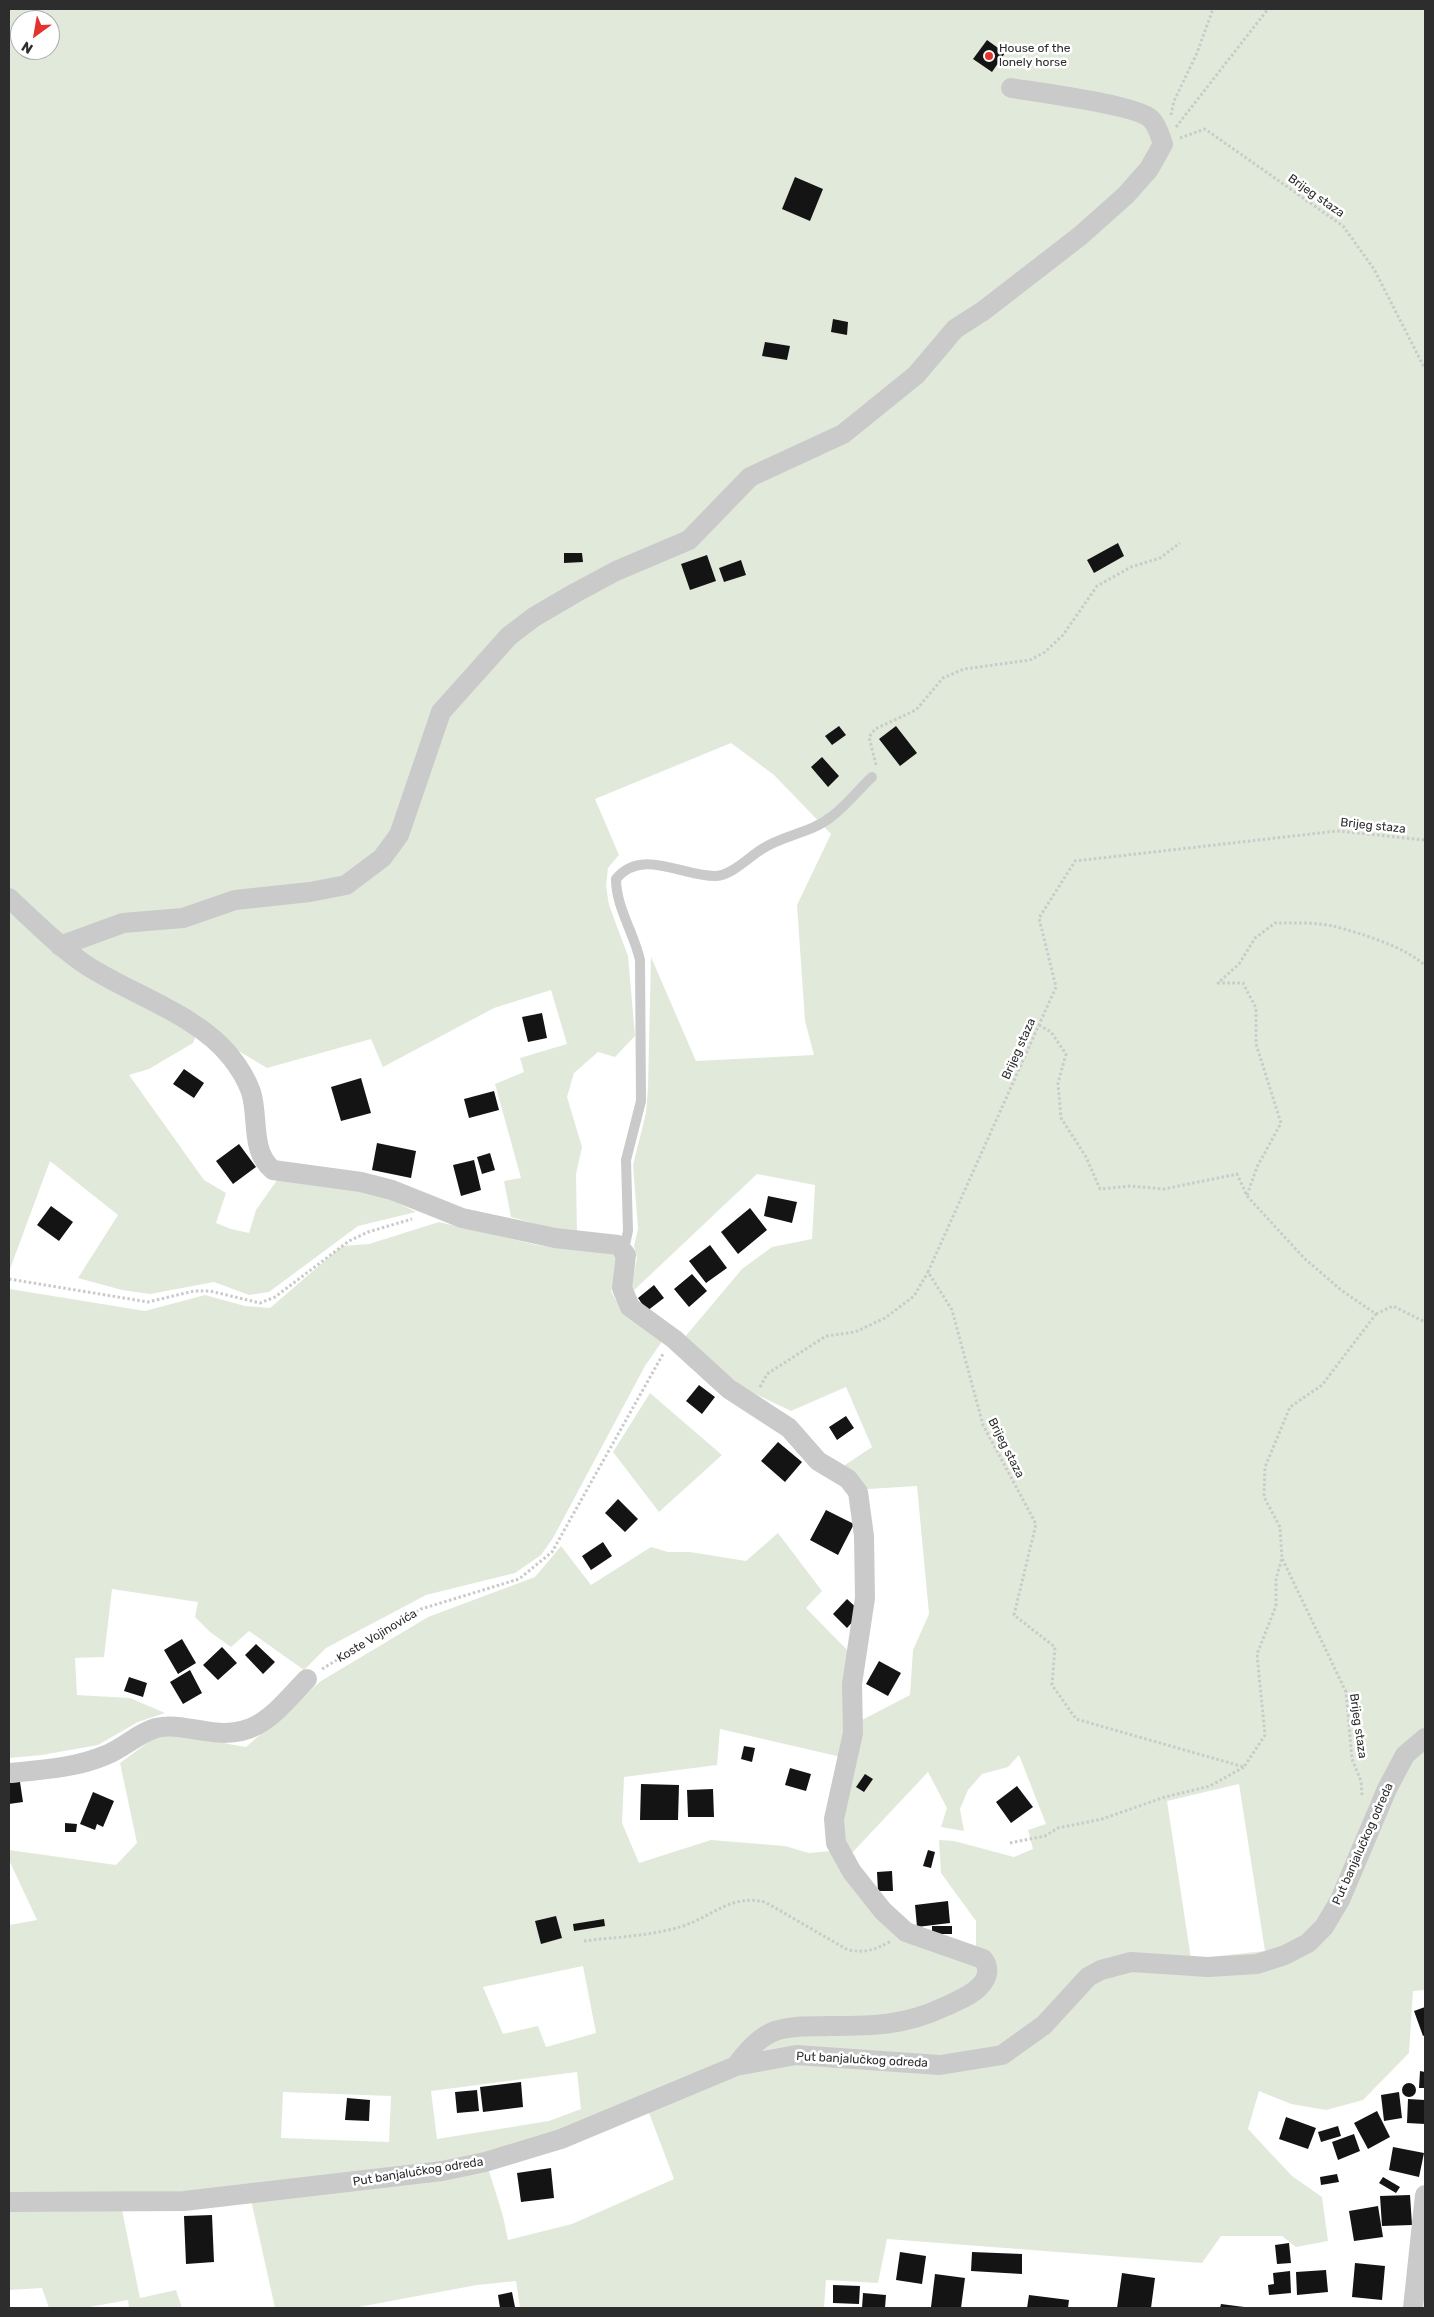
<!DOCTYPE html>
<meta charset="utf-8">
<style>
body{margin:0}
#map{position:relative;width:1434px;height:2317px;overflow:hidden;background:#fff;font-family:Rubik,sans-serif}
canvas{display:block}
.frame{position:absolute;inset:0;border:10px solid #2d2d2d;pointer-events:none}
.north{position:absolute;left:10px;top:10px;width:50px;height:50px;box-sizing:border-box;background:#fff;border:1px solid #ababab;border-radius:50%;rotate:212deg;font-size:14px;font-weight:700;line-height:20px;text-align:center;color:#2d2d2d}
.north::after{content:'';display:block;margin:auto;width:18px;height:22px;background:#e4322e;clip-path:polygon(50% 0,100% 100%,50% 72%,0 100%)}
</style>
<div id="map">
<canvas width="1434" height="2317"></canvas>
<div class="frame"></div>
<div class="north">N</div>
</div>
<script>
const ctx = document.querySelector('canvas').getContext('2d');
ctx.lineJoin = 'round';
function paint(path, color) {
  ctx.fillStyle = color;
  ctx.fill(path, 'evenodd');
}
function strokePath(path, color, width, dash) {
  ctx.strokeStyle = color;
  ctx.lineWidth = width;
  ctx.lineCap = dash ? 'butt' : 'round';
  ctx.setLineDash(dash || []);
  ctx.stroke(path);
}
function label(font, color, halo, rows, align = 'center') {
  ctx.font = font + ' Rubik,sans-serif';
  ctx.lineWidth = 5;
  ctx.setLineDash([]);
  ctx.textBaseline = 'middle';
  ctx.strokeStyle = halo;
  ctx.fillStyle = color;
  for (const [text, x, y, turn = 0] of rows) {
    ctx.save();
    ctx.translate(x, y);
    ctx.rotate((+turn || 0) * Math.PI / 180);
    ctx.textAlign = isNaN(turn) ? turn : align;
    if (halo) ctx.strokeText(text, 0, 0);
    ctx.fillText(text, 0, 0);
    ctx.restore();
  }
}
paint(new Path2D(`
 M 9,9 L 1425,9 L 1425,1990 L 1413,1991 L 1409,2053 L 1363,2100 L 1326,2110 L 1291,2104 L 1259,2091 L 1248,2129 L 1292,2176 L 1322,2197 L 1328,2241 L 1296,2247 L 1282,2236 L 1221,2236 L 1202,2263 L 887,2239 L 878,2283 L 826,2280 L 824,2308 L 520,2308 L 516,2281 L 477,2285 L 353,2308 L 275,2308 L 249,2191 L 9,2193 L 9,1925 L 37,1920 L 9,1860 L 9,1850 L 116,1865 L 137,1843 L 120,1763 L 154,1738 L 172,1734 L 246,1747 L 321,1681 L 428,1617 L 535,1577 L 561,1546 L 591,1585 L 651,1547 L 668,1552 L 690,1552 L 746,1561 L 778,1533 L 822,1591 L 806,1608 L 852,1655 L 847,1728 L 841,1757 L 720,1729 L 717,1765 L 624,1777 L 622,1823 L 639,1863 L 711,1840 L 785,1846 L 809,1853 L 831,1851 L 869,1905 L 976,1952 L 976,1921 L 941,1873 L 939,1840 L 954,1841 L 1014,1857 L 1033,1849 L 1028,1830 L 1046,1824 L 1019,1755 L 1008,1767 L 982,1774 L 968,1790 L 960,1809 L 964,1831 L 941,1827 L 947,1808 L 928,1772 L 851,1854 L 840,1838 L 858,1722 L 910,1695 L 913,1650 L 929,1614 L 917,1486 L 868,1489 L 842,1467 L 872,1447 L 846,1387 L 791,1411 L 745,1389 L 684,1338 L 742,1269 L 772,1247 L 812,1239 L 815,1185 L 757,1174 L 629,1295 L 637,1258 L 634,1246 L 638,1229 L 633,1165 L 646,1113 L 648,1087 L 651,957 L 696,1061 L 814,1055 L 805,1021 L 797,905 L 831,834 L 774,775 L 731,743 L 595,799 L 619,855 L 608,868 L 606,886 L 609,905 L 628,956 L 635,1036 L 615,1057 L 598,1052 L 574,1073 L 567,1097 L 582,1147 L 576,1174 L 577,1235 L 511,1217 L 504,1181 L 521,1178 L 495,1084 L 524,1072 L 520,1058 L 567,1044 L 551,990 L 494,1008 L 383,1067 L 371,1039 L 267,1068 L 237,1050 L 201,1022 L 193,1043 L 149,1069 L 129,1075 L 204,1180 L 226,1193 L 216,1223 L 231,1229 L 249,1233 L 256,1210 L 277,1180 L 370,1189 L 416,1212 L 358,1226 L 269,1292 L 249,1295 L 214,1282 L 150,1294 L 122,1290 L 78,1278 L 118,1215 L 50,1161 L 10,1269 L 10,1289 L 145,1311 L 205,1295 L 245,1306 L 270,1308 L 342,1246 L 369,1244 L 439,1222 L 537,1245 L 611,1254 L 619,1259 L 620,1269 L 611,1291 C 624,1318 639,1325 663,1340 L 645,1366 L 553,1538 L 541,1555 L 515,1573 L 426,1595 L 326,1648 L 304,1670 L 249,1631 L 231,1647 L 210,1632 L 195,1617 L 198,1602 L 112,1589 L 104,1657 L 75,1658 L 77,1695 L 130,1698 L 165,1713 L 138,1722 L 98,1745 L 42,1755 L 9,1758 ZM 20,20 L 50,20 L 50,50 L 20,50 ZM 1239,1784 L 1265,1951 L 1191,1959 L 1167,1801 ZM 583,1966 L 596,2033 L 546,2047 L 538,2026 L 503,2034 L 483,1987 ZM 577,2072 L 581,2109 L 549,2121 L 437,2139 L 431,2091 ZM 283,2092 L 391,2096 L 389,2142 L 281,2138 ZM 649,2113 L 674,2179 L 572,2224 L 508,2240 L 503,2216 L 484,2155 L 565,2131 Z
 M 650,1393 L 722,1455 L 659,1512 L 613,1452 Z
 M 122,2210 L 140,2298 L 176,2290 L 182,2308 L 129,2308 L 128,2300 L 84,2308 L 49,2308 L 42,2288 L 9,2290 L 9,2211 Z`), '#e1eada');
paint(new Path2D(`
 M 987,40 L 1005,53 L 992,72 L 973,59 Z
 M 795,177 L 823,189 L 810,221 L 782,209 Z
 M 833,319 L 848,322 L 847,335 L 831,332 Z
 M 765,342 L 790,346 L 787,360 L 762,356 Z
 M 1118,543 L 1124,556 L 1094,573 L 1087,560 Z
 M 564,553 L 582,553 L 583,562 L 564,563 Z
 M 707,555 L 716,581 L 690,590 L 681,564 Z
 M 741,560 L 746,575 L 724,582 L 719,568 Z
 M 839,726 L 846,735 L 832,745 L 825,736 Z
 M 896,726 L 917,753 L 900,766 L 879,739 Z
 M 822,757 L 839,776 L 828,787 L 811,767 Z
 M 542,1013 L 547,1038 L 528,1042 L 522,1017 Z
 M 184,1069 L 204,1083 L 194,1098 L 173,1084 Z
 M 361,1078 L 371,1113 L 341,1121 L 331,1087 Z
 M 494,1091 L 499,1110 L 469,1118 L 464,1099 Z
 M 377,1143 L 416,1151 L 411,1178 L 372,1170 Z
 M 239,1144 L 256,1167 L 233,1184 L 216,1161 Z
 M 490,1153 L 495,1170 L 482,1174 L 477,1157 Z
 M 474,1160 L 481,1190 L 461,1196 L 453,1165 Z
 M 768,1196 L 797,1202 L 792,1223 L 764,1216 Z
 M 51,1206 L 73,1222 L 59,1241 L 37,1225 Z
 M 750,1208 L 767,1230 L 738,1254 L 721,1232 Z
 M 710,1245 L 727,1268 L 706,1283 L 689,1261 Z
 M 692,1274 L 707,1291 L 689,1307 L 674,1289 Z
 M 654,1285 L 664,1298 L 647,1311 L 638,1298 Z
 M 699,1385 L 715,1397 L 702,1414 L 686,1401 Z
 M 846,1416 L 854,1428 L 837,1440 L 829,1427 Z
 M 778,1442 L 802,1462 L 785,1482 L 761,1461 Z
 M 618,1499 L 638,1519 L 625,1532 L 605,1513 Z
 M 826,1510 L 854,1524 L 838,1555 L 810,1540 Z
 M 603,1542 L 612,1556 L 591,1570 L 582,1556 Z
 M 847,1599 L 861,1612 L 847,1628 L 833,1614 Z
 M 182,1639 L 196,1663 L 178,1674 L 164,1650 Z
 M 256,1644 L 275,1662 L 263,1674 L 245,1655 Z
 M 222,1647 L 237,1663 L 218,1680 L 203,1665 Z
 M 879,1661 L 901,1673 L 888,1696 L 866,1684 Z
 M 190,1670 L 202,1693 L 183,1704 L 170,1682 Z
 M 129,1677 L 147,1683 L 143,1697 L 124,1691 Z
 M 744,1746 L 755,1748 L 752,1762 L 741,1759 Z
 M 790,1768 L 811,1774 L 806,1791 L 785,1785 Z
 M 865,1774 L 873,1779 L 864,1792 L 856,1787 Z
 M 20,1782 L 23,1802 L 9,1804 L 9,1783 Z
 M 641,1784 L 679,1785 L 678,1820 L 640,1820 Z
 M 1017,1786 L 1033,1807 L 1011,1823 L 996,1802 Z
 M 713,1789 L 714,1817 L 688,1817 L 687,1790 Z
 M 93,1792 L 114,1801 L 103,1827 L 97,1824 L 95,1830 L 80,1824 Z
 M 65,1823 L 77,1824 L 76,1832 L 65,1832 Z
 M 928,1850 L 935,1852 L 931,1868 L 923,1866 Z
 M 892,1871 L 893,1891 L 878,1891 L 877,1872 Z
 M 948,1901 L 950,1923 L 917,1927 L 915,1905 Z
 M 556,1916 L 562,1938 L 541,1944 L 535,1921 Z
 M 604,1919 L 605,1926 L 574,1931 L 573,1924 Z
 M 932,1926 L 952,1926 L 952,1934 L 932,1934 Z
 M 1425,2007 L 1425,2035 L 1423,2036 L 1414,2011 Z
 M 1420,2071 L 1425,2072 L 1425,2088 L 1419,2088 Z
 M 521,2082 L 523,2107 L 483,2112 L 480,2087 Z
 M1402 2090a7 7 0 1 1 14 0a7 7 0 1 1-14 0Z
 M 477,2090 L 479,2111 L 457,2113 L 455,2092 Z
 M 1399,2092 L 1402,2118 L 1384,2121 L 1381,2095 Z
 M 347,2098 L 370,2100 L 369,2121 L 345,2120 Z
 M 1408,2099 L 1425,2100 L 1425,2124 L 1407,2123 Z
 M 1377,2111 L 1390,2137 L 1368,2149 L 1354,2123 Z
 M 1286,2117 L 1316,2128 L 1308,2149 L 1279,2139 Z
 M 1338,2126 L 1341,2136 L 1321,2142 L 1318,2132 Z
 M 1354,2134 L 1360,2151 L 1338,2160 L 1332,2142 Z
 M 1393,2147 L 1424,2153 L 1419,2177 L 1389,2170 Z
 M 551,2168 L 554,2198 L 521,2202 L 517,2173 Z
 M 1337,2174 L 1339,2182 L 1321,2185 L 1320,2177 Z
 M 1383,2177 L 1400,2187 L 1396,2193 L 1379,2183 Z
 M 1410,2195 L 1412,2225 L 1382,2226 L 1380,2196 Z
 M 1378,2206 L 1383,2237 L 1354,2241 L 1349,2211 Z
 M 212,2215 L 214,2262 L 186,2264 L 184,2216 Z
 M 1289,2243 L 1291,2263 L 1277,2264 L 1275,2245 Z
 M 900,2252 L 926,2256 L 922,2284 L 896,2280 Z
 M 972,2252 L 1022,2254 L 1022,2274 L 971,2271 Z
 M 1355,2263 L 1385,2266 L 1382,2300 L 1352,2297 Z
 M 1326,2270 L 1328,2292 L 1297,2295 L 1296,2272 Z
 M 1290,2271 L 1291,2293 L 1269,2295 L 1268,2285 L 1274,2284 L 1273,2273 Z
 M 1122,2273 L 1155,2278 L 1151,2308 L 1117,2308 Z
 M 935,2274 L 965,2278 L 961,2308 L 931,2307 Z
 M 833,2285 L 860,2286 L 859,2304 L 833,2303 Z
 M 512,2292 L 515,2307 L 500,2308 L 498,2295 Z
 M 863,2293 L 886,2295 L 885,2308 L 862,2308 Z
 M 1029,2295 L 1069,2300 L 1068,2308 L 1027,2308 Z
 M 1221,2304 L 1244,2307 L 1244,2308 L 1220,2308 Z`), '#141414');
strokePath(new Path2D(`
 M 1171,115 L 1174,101 L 1197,53 L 1213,9
 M 1176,127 L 1268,9
 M 1180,138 L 1205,129 L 1343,226 L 1374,269 L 1425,369
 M 876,765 L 869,737 L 875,729 L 916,710 L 943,678 L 964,669 L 1030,660 L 1045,652 L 1063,635 L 1097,586 L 1131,567 L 1160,558 L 1180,543
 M 1039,1025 L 1051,1032 L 1066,1054 L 1058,1083 L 1061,1118 L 1086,1157 L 1100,1189 L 1130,1186 L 1164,1189 L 1237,1174 L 1247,1196 L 1304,1258 L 1341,1290 L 1376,1314 L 1322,1385 L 1290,1407 L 1265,1467 L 1264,1497 L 1280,1527 L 1282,1558
 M 1247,1195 L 1257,1167 L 1281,1123 L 1256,1044 L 1256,1008 L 1243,983 L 1218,983 L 1239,964 L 1255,938 L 1275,923 C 1294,923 1314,922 1333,926 C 1357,932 1409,948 1425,966
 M 9,1279 L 148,1302 L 194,1291 L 210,1291 L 260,1303 L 275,1297 L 349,1241 L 368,1232 L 412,1219
 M 1376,1314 L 1393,1306 L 1425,1322
 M 760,1387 L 767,1374 L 826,1336 L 855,1332 L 885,1318 L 914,1296 L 928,1272
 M 322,1669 L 421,1609 L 519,1579 L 552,1552 L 663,1354
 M 1362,1795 L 1361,1781 L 1352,1759 L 1346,1692 L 1282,1558 L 1276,1579 L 1276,1606 L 1257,1654 L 1265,1735 L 1244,1767 L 1076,1719 L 1052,1685 L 1055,1647 L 1014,1615 L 1036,1524 L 983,1425 L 952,1310 L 928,1272 L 1056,987 L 1039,918 L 1075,861 L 1337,831 L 1425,840
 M 1010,1843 L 1045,1836 L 1058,1828 L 1102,1819 L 1165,1797 L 1210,1786 L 1244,1767
 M 584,1941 C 616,1937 652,1936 683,1926 C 713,1916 731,1894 765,1902 L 848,1950 C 866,1953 875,1950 891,1941`), '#cacaca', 3, [2.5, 2.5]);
strokePath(new Path2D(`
 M 624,1249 L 628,1231 L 626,1160 L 641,1101 L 640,960 C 634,933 616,907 616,879 C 642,847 683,877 716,876 C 732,875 749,857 762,849 C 783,835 811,833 831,817 C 846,806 858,790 872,777`), '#cacaca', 10);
strokePath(new Path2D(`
 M 9,898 C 34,921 58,946 86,965 C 130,994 198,1015 230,1056 C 239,1067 246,1078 251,1092 C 259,1117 250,1152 273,1170 L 361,1182 L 392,1190 L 462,1218 L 555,1238 L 618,1245 L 626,1255 L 622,1288 L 630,1307 L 674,1339 L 729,1389 L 789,1428 L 818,1461 L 848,1479 L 858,1492 L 864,1536 L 865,1598 L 852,1684 L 853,1733 L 834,1819 L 836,1843 L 852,1872 L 883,1911 L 906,1932 L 983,1959 C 990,1968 988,1978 980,1986 C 971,1996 957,2001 944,2007 C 904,2026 872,2026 829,2026 C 811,2027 792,2025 775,2031 C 759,2037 746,2052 736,2066
 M 60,946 L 123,923 L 183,918 L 235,900 L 310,892 L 346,885 L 382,858 L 399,835 L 441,712 L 509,636 L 534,617 L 575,593 L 616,571 L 689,540 L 750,477 L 843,434 L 916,375 L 955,329 L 983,311 L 1080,236 L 1126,195 L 1149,169 L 1163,144 C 1160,136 1158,126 1151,119 C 1137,105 1036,92 1011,88
 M 9,1773 C 41,1770 76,1768 106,1755 C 124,1748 138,1733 156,1728 C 173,1724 189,1729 205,1731 C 257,1741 275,1712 307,1679
 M 9,2202 L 184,2201 L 442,2171 L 485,2162 L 561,2139 L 736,2066 L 796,2055 L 940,2065 L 1002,2055 L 1044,2025 L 1088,1977 L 1101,1970 L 1131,1962 L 1208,1967 L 1257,1964 L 1285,1955 L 1308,1943 L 1324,1927 L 1340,1900 L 1387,1789 L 1405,1755 L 1425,1738
 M 1413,2308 L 1425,2195`), '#cacaca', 20);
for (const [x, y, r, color] of [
 [989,56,5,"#e4322e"]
]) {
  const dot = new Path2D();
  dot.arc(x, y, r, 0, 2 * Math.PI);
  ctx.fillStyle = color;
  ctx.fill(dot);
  strokePath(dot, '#fff', 2);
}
label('12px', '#2d2d2d', '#fff', [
 ["House of the",999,49],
 ["lonely horse",999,63]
], 'left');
label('12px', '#2d2d2d', '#fff', [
 ["Brijeg staza",1316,196,35],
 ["Brijeg staza",1373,826,6],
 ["Brijeg staza",1019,1049,-66],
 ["Brijeg staza",1006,1448,63],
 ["Koste Vojinovića",377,1636,-31],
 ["Brijeg staza",1358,1726,82],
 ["Put banjalučkog odreda",1363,1844,-66],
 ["Put banjalučkog odreda",862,2060,3],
 ["Put banjalučkog odreda",418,2172,-9]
]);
</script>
